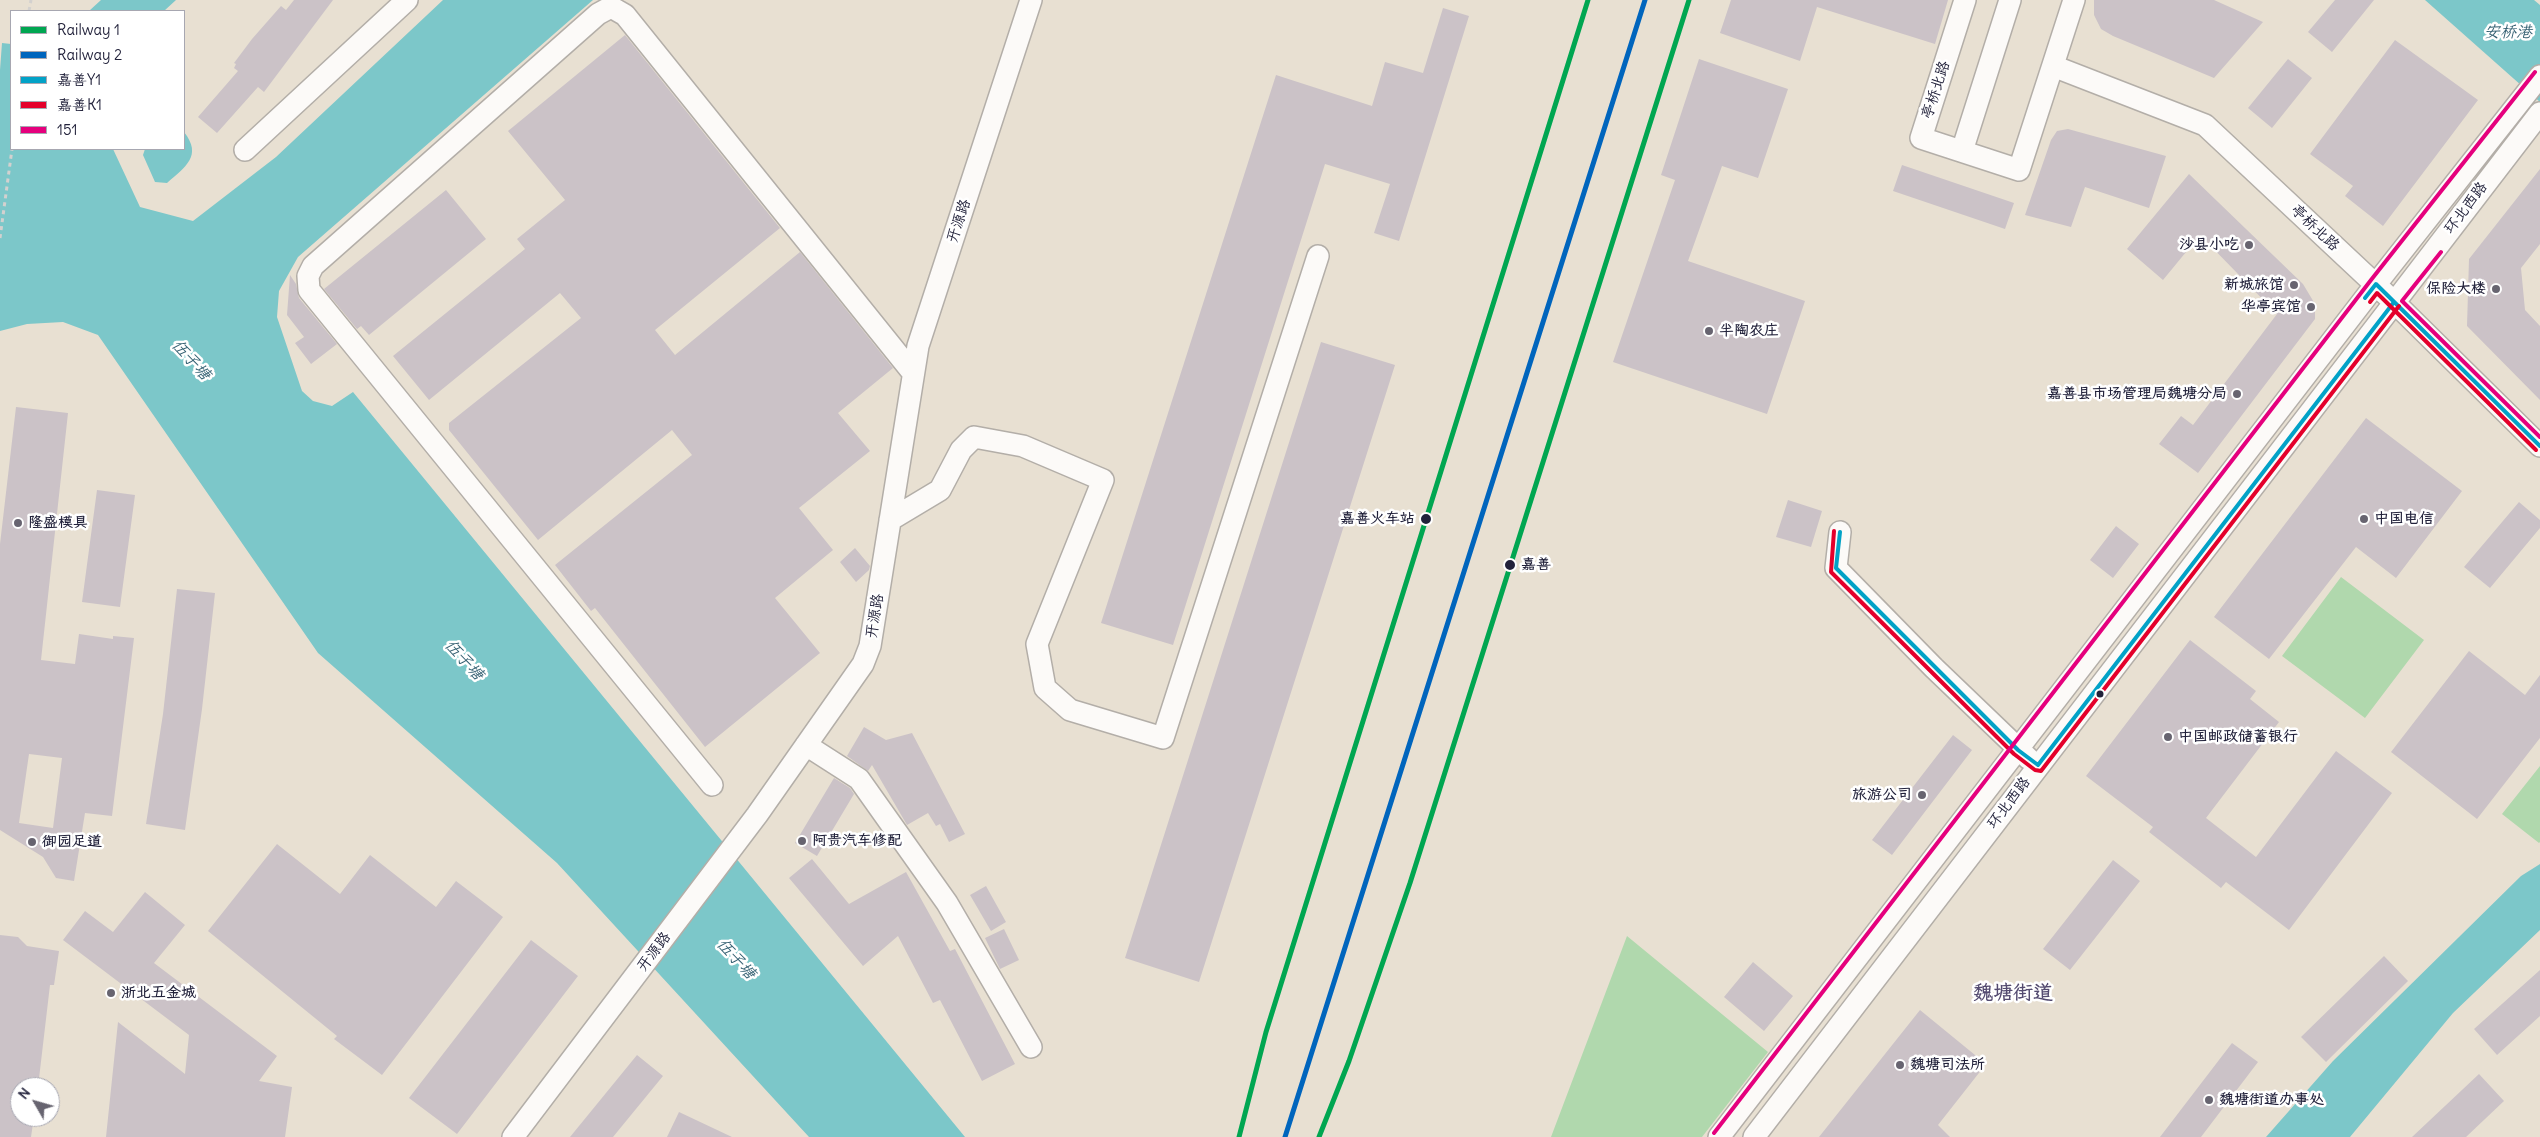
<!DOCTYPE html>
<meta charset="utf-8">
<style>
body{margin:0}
#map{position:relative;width:2540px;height:1137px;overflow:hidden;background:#e8e0d2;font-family:Delius,"LXGW WenKai TC",sans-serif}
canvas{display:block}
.legend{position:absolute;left:10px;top:10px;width:175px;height:140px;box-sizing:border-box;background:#fff;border:1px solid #a7a7b1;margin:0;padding:6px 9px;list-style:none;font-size:15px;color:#22223b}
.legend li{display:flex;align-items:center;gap:10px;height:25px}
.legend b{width:25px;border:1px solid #a7a7b1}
.north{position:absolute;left:10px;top:1077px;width:50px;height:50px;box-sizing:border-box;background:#fff;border:1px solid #a7a7b1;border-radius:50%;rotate:308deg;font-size:14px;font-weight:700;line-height:20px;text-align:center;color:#22223b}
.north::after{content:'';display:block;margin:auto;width:18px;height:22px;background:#676470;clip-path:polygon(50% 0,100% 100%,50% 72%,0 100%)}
</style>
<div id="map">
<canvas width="2540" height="1137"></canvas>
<ul class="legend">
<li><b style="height:6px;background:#00a651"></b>Railway 1</li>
<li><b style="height:6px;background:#0065bd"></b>Railway 2</li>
<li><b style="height:6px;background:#02a2c7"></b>嘉善Y1</li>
<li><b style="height:6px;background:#e4002b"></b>嘉善K1</li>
<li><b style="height:6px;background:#e5007d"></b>151</li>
</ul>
<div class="north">N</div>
</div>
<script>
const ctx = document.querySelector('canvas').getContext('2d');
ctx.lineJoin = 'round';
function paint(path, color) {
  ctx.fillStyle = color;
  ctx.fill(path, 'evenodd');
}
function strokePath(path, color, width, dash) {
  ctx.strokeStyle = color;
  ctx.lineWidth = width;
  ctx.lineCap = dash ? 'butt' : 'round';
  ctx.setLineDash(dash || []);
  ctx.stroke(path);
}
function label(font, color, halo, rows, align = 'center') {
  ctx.font = font + ' Delius,"LXGW WenKai TC",sans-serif';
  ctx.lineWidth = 5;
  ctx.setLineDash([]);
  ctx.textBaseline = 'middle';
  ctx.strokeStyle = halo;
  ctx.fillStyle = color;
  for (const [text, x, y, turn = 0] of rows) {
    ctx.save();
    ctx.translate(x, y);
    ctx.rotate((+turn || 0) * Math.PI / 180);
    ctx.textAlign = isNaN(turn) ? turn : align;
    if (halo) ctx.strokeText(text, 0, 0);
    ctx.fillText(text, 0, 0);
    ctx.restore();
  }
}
paint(new Path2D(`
 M 2341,577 L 2424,640 L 2365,718 L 2282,656 Z
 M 2540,766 L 2540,842 L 2539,843 L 2502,814 Z
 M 1627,936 L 1768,1052 L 1702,1137 L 1551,1137 Z`), '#b0d8ad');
paint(new Path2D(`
 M 101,0 L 176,0 L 164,11 L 89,11 Z
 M 443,0 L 593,0 L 298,257 L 279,291 L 277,317 L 302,391 L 313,401 L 332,406 L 353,392 L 965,1137 L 809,1137 L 557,863 L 318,653 L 98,335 L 63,322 L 27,324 L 0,331 L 0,70 L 2,43 L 11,44 L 11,149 L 113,149 L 140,207 L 193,221 L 276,157 Z
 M 2425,0 L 2534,0 L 2540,5 L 2540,102 Z
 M 184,132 C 203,156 185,167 167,183 L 155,182 L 143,155 L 145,149 L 184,149 Z
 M 2540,864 L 2540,930 L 2453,1013 L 2350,1137 L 2266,1137 L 2333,1061 L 2521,876 Z`), '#7cc7c9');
paint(new Path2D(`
 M 294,0 L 333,0 L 264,92 L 258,87 L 217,133 L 198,117 L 238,71 L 234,68 L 236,64 L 234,63 L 252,39 L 281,6 L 286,10 Z
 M 1731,0 L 1948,0 L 1935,44 L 1817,7 L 1800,61 L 1720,33 Z
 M 2094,0 L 2214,0 L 2263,22 L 2214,78 L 2113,36 L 2101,29 L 2094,15 Z
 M 2335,0 L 2374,0 L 2332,52 L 2308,32 Z
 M 1443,8 L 1469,16 L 1399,241 L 1374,233 L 1390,184 L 1325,164 L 1173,645 L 1101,623 L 1276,75 L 1372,106 L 1385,62 L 1423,73 Z
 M 625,35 L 780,228 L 655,330 L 675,355 L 800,252 L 893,368 L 838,413 L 870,451 L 799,508 L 833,550 L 775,598 L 820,653 L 705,747 L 595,608 L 591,611 L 555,565 L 692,455 L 672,430 L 538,540 L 449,430 L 449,423 L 581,318 L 560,293 L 429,400 L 393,356 L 525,249 L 517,239 L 565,200 L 508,131 Z
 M 2395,40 L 2478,100 L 2383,226 L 2345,196 L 2353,186 L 2310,154 Z
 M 1699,59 L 1788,89 L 1758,178 L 1722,166 L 1688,261 L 1805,301 L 1767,414 L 1613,362 L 1675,180 L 1661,175 Z
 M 2288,59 L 2312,78 L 2272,128 L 2248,108 Z
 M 2068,129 L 2166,156 L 2149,208 L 2085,187 L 2071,227 L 2025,215 L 2051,140 L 2057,131 Z
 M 1902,165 L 2014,203 L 2005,229 L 1893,191 Z
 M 2540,169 L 2540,244 L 2521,268 L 2525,310 L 2540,326 L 2540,400 L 2467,326 L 2469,259 Z
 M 2189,174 L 2303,284 L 2315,304 L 2315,319 L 2198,473 L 2159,444 L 2181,416 L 2193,425 L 2277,314 L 2200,235 L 2163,280 L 2127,249 Z
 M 446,190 L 486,239 L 369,335 L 361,326 L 357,329 L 324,289 Z
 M 290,275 L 296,284 L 299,298 L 337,344 L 311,364 L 295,343 L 304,337 L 287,315 Z
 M 1321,342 L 1395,365 L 1199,982 L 1125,958 Z
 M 16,407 L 68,413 L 41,660 L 75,664 L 79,634 L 113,639 L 113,636 L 134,638 L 112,816 L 85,813 L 74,881 L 56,878 L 43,857 L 0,830 L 0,544 ZM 29,754 L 62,758 L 53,828 L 19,823 Z
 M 2366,418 L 2462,491 L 2396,578 L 2356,547 L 2269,659 L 2214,617 Z
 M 97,490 L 135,495 L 120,607 L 82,602 Z
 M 1788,500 L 1822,511 L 1811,547 L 1776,537 Z
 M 2519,502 L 2540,520 L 2540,528 L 2490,588 L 2464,567 Z
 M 2116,526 L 2139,544 L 2113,578 L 2090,560 Z
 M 855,548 L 870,566 L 869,570 L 856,582 L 840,562 Z
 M 177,589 L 215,593 L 202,709 L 185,830 L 146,824 L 163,714 Z
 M 2190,640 L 2256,691 L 2250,699 L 2279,722 L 2206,818 L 2256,857 L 2336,751 L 2392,793 L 2289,930 L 2226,882 L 2221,888 L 2149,832 L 2153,827 L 2086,776 Z
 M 2469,651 L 2525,695 L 2540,675 L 2540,738 L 2477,819 L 2391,752 Z
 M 864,727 L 886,740 L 912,733 L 965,834 L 949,842 L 940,824 L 936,826 L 928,813 L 907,825 L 872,765 L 868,771 L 847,756 Z
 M 1953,735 L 1972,750 L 1892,855 L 1872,840 Z
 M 834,778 L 850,788 L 854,794 L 817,856 L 795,843 Z
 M 277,844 L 340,894 L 370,855 L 436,907 L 456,881 L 503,917 L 382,1075 L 334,1039 L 337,1036 L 208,931 Z
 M 812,859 L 849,904 L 906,872 L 950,951 L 955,949 L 1015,1064 L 982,1081 L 940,1000 L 933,1003 L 898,936 L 863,966 L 789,878 Z
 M 2113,860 L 2140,881 L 2070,970 L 2043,949 Z
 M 986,886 L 1006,922 L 991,931 L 970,895 Z
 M 145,892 L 185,925 L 154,963 L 277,1056 L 259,1081 L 292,1087 L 285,1137 L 106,1137 L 118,1022 L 185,1074 L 189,1035 L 63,940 L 85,911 L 113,932 Z
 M 1004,929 L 1019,960 L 1000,969 L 985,938 Z
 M 0,935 L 18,937 L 27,946 L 59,951 L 54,985 L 50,985 L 38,1087 L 20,1087 L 20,1117 L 34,1117 L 31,1137 L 0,1137 Z
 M 531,940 L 578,976 L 457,1134 L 409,1098 Z
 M 2384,956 L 2408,981 L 2326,1062 L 2301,1037 Z
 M 1753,962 L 1793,996 L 1764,1031 L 1724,997 Z
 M 2540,970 L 2540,1016 L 2497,1055 L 2474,1029 Z
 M 1920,1010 L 1986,1064 L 1938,1125 L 1950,1137 L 1819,1137 Z
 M 2232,1043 L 2258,1062 L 2201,1137 L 2160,1137 Z
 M 637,1055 L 663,1076 L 613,1137 L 570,1137 Z
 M 2479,1074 L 2504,1101 L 2466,1137 L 2412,1137 Z
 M 679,1112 L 732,1137 L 667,1137 Z`), '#cbc2c7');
const minor = new Path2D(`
 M 1965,0 L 1921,138 L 2019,170 L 2074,0
 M 2053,66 L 2205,125 L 2394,302 L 2540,446
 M 245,150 L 407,0
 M 1962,151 L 2010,0
 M 890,520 L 940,490 L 961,450 L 974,437 L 1023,446 L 1103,480 L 1037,644 L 1045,688 L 1070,710 L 1163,738 L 1318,256
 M 1840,532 L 1836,568 L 1934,668 L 2029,759
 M 806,745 L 859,779 L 947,903 L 1031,1047
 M 712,785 L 309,290 L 308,276 L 313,266 L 598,14 L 611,7 L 625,15 L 913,373
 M 513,1137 L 757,815 L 863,664 L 870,646 L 918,346 L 1031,0
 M 1719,1137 L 2376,284 L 2540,76
 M 1754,1137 L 2540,113`);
strokePath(minor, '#b3aea8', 24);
strokePath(new Path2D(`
 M 29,11 L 31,0
 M 0,238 L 12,149`), '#d3d1cf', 3, [4, 4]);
strokePath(minor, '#fcfaf8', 21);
strokePath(new Path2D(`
 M 2365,298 L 2376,284 L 2540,446
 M 1840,532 L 1836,568 L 2018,750 L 2038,765 L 2394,302`), '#02a2c7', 4);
strokePath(new Path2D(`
 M 2370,302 L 2377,293 L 2536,450
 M 1834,531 L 1831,572 L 2014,754 L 2035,770 L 2041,771 L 2399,306`), '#e4002b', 4);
strokePath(new Path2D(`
 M 2441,252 L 2402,301 L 2540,437
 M 1714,1133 L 2371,280 L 2535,72`), '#e5007d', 4);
strokePath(new Path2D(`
 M 1239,1137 L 1266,1032 L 1588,0
 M 1319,1137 L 1349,1061 L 1410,883 L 1689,0`), '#00a651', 5);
strokePath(new Path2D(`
 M 1285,1137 L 1645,0`), '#0065bd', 5);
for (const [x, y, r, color] of [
 [2249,245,5,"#676470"],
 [2294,285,5,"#676470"],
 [2496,289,5,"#676470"],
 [2311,307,5,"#676470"],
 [1709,331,5,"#676470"],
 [2237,394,5,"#676470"],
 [1426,519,6,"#22223b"],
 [2364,519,5,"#676470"],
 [18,523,5,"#676470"],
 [1510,565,6,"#22223b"],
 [2100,694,4.5,"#22223b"],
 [2168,737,5,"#676470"],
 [1922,795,5,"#676470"],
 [802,841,5,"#676470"],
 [32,842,5,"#676470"],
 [111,993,5,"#676470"],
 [1900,1065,5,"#676470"],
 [2209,1100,5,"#676470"]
]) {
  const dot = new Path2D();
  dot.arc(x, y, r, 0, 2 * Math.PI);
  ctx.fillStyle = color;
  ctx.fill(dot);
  strokePath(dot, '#fff', 2);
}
label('15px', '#22223b', '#fff', [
 ["亭桥北路",1936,90,-72],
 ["环北西路",2466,208,-53],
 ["开源路",959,221,-72],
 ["亭桥北路",2315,228,43],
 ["开源路",875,616,-81],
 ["环北西路",2009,803,-53],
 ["开源路",654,952,-53]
]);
label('bold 15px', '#22223b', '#fff', [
 ["沙县小吃",2239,245,"right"],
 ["新城旅馆",2284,285,"right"],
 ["保险大楼",2486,289,"right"],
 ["华亭宾馆",2301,307,"right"],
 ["半陶农庄",1719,331],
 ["嘉善县市场管理局魏塘分局",2227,394,"right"],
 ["中国电信",2374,519],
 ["隆盛模具",28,523],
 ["中国邮政储蓄银行",2178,737],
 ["旅游公司",1912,795,"right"],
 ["阿贵汽车修配",812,841],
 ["御园足道",42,842],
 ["浙北五金城",121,993],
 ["魏塘司法所",1910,1065],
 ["魏塘街道办事处",2219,1100]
], 'left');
label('bold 15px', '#22223b', '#fff', [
 ["嘉善火车站",1415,519],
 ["嘉善",1521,565,"left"]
], 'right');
label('italic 16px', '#346072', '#fff', [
 ["安桥港",2508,32],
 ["伍子塘",191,360,48],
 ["伍子塘",464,660,48],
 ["伍子塘",736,959,48]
]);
label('bold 20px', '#544b70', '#fff', [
 ["魏塘街道",2013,993]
]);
</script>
